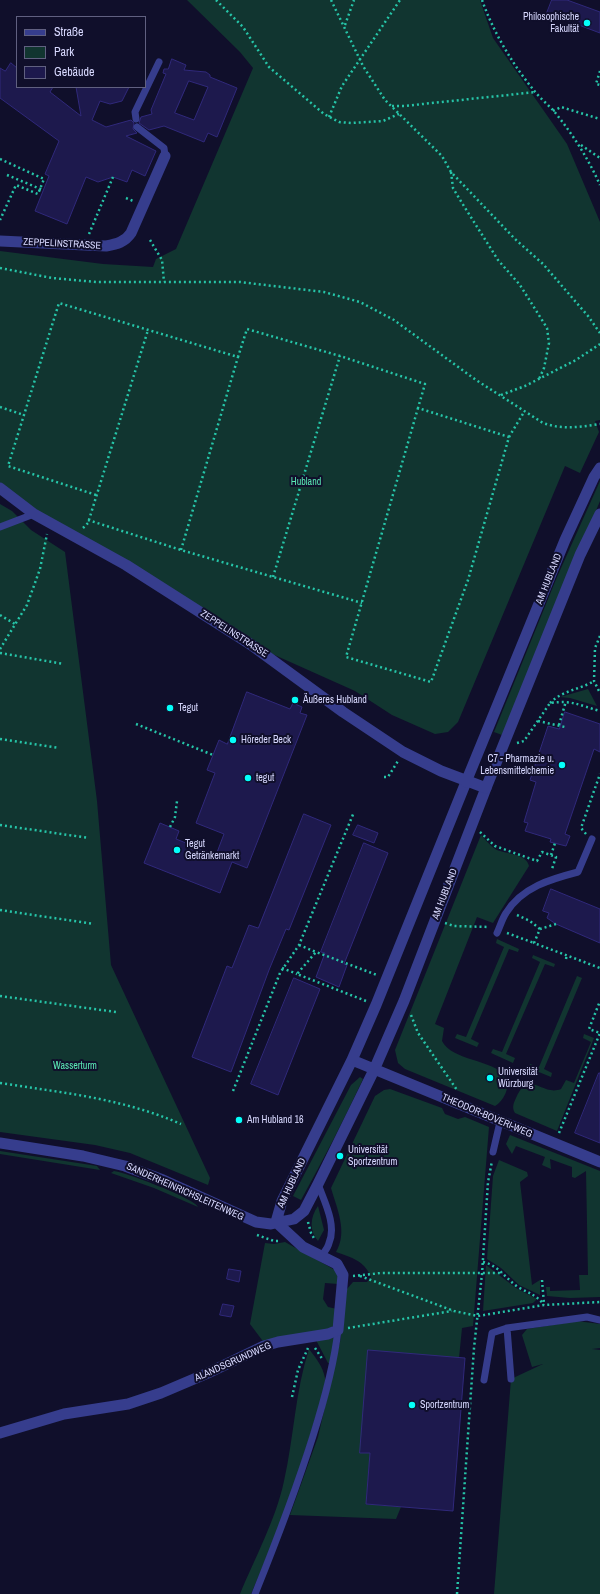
<!DOCTYPE html>
<meta charset="utf-8">
<style>
body{margin:0}
#map{position:relative;width:600px;height:1594px;overflow:hidden;background:#100f2b;font-family:"Archivo Narrow",sans-serif}
canvas{display:block}
.legend{position:absolute;left:16px;top:16px;width:130px;height:72px;box-sizing:border-box;background:#100f2b;border:1px solid #606080;margin:0;padding:5px 7px;list-style:none;font-size:12px;color:#d8d9ff}
.legend li{display:flex;align-items:center;gap:8px;height:20px}
.legend b{width:20px;border:1px solid #606080}
</style>
<div id="map">
<canvas width="600" height="1594"></canvas>
<ul class="legend">
<li><b style="height:5px;background:#363d8d"></b>Straße</li>
<li><b style="height:11px;background:#113530"></b>Park</li>
<li><b style="height:11px;background:#1d194d"></b>Gebäude</li>
</ul>
</div>
<script>
const ctx = document.querySelector('canvas').getContext('2d');
ctx.lineJoin = 'round';
function paint(path, color) {
  ctx.fillStyle = color;
  ctx.fill(path, 'evenodd');
}
function strokePath(path, color, width, dash) {
  ctx.strokeStyle = color;
  ctx.lineWidth = width;
  ctx.lineCap = dash ? 'butt' : 'round';
  ctx.setLineDash(dash || []);
  ctx.stroke(path);
}
function label(font, color, halo, rows, align = 'center') {
  ctx.font = font + ' "Archivo Narrow",sans-serif';
  ctx.lineWidth = 4;
  ctx.setLineDash([]);
  ctx.textBaseline = 'middle';
  ctx.strokeStyle = halo;
  ctx.fillStyle = color;
  for (const [text, x, y, turn = 0] of rows) {
    ctx.save();
    ctx.translate(x, y);
    ctx.rotate((+turn || 0) * Math.PI / 180);
    ctx.textAlign = isNaN(turn) ? turn : align;
    if (halo) ctx.strokeText(text, 0, 0);
    ctx.fillText(text, 0, 0);
    ctx.restore();
  }
}
paint(new Path2D(`
 M 187,0 L 480,0 L 493,38 L 567,144 L 600,222 L 600,420 L 595,421 L 599,432 L 580,473 L 565,466 L 458,722 L 448,732 L 435,734 L 392,715 L 355,691 L 250,644 L 0,488 L 0,251 L 103,264 L 153,267 L 156,259 L 176,249 L 253,68 L 240,52 Z
 M 600,481 L 600,501 L 502,735 L 494,732 L 557,577 Z
 M 0,504 L 12,511 L 31,530 L 65,552 L 97,801 L 111,965 L 210,1178 L 208,1185 L 130,1153 L 95,1145 L 0,1132 Z
 M 588,689 L 597,706 L 570,698 L 560,697 Z
 M 481,835 C 486,840 491,847 497,850 C 507,854 527,854 529,866 L 493,923 L 477,917 L 435,1024 L 444,1028 L 442,1041 C 452,1061 492,1059 507,1077 C 510,1087 504,1101 495,1106 L 405,1069 L 398,1063 L 395,1050 Z
 M 497,939 L 519,949 L 518,952 L 509,949 L 471,1039 L 479,1043 L 477,1047 L 455,1038 L 457,1034 L 466,1037 L 504,947 L 496,943 Z
 M 533,955 L 555,964 L 554,967 L 545,964 L 506,1054 L 515,1058 L 513,1063 L 491,1053 L 493,1049 L 502,1052 L 540,962 L 532,958 Z
 M 577,976 L 582,978 L 544,1069 L 552,1073 L 551,1077 L 529,1068 L 530,1064 L 539,1067 Z
 M 584,1034 L 594,1038 L 557,1131 L 515,1113 C 512,1108 513,1104 516,1098 C 529,1068 542,1097 561,1089 L 566,1080 L 574,1083 L 591,1042 L 583,1038 Z
 M 360,1077 L 363,1079 C 344,1120 323,1160 301,1200 L 293,1196 L 351,1085 Z
 M 390,1089 L 442,1108 L 445,1114 L 458,1119 L 465,1117 L 489,1127 L 473,1326 L 462,1328 L 459,1358 L 361,1453 L 370,1453 L 366,1504 L 401,1507 L 396,1519 L 290,1515 L 318,1437 L 340,1342 L 347,1289 L 353,1282 L 367,1282 L 371,1277 C 364,1260 352,1258 336,1252 C 348,1232 337,1209 331,1188 L 375,1096 L 384,1090 Z
 M 510,1135 L 600,1171 L 600,1297 L 570,1298 L 547,1296 L 546,1287 L 550,1287 L 550,1291 L 580,1290 L 579,1275 L 588,1275 L 586,1171 L 575,1178 L 572,1177 L 572,1167 L 550,1159 L 551,1169 L 542,1165 L 545,1157 L 516,1146 L 512,1154 L 506,1144 Z
 M 0,1151 L 91,1165 L 97,1166 L 100,1170 L 0,1154 Z
 M 499,1160 L 527,1172 L 528,1176 L 520,1182 L 532,1285 L 540,1280 L 540,1295 L 519,1285 L 501,1268 L 487,1259 L 493,1176 Z
 M 114,1171 C 125,1172 196,1199 198,1207 L 154,1188 L 111,1173 Z
 M 318,1206 L 324,1230 L 318,1241 C 309,1231 310,1217 318,1206 Z
 M 285,1242 L 335,1270 L 338,1275 L 338,1284 L 325,1283 L 323,1299 L 328,1307 L 337,1309 L 334,1325 L 328,1330 L 265,1344 L 250,1324 L 265,1243 L 274,1244 Z
 M 486,1265 L 516,1288 L 537,1299 L 533,1303 L 483,1311 Z
 M 577,1321 L 600,1324 L 600,1348 L 592,1349 L 600,1350 L 600,1594 L 494,1594 L 511,1379 L 543,1364 L 532,1367 L 522,1335 L 527,1329 Z
 M 335,1337 L 330,1363 L 328,1363 L 316,1340 Z
 M 309,1349 C 316,1358 323,1367 325,1378 C 327,1387 318,1410 315,1419 C 297,1479 276,1537 251,1594 L 240,1594 C 255,1558 276,1519 284,1481 C 294,1437 295,1392 309,1349 Z`), '#113530');
const building = new Path2D(`
 M 552,0 L 567,0 L 600,12 L 600,33 L 547,13 Z
 M 172,59 L 186,65 L 184,70 L 206,72 L 210,75 L 210,77 L 237,88 L 217,137 L 208,133 L 204,142 L 164,126 L 149,130 L 139,123 L 141,117 L 152,114 L 151,110 L 166,74 L 163,73 L 164,69 L 168,69 ZM 189,81 L 208,87 L 194,120 L 175,113 Z
 M 11,63 L 17,68 L 17,87 L 53,87 L 50,92 L 81,116 L 76,87 L 129,87 L 122,101 L 110,104 L 100,101 L 92,120 L 106,127 L 131,120 L 134,123 L 133,129 L 137,133 L 126,136 L 156,151 L 145,176 L 132,170 L 127,182 L 113,177 L 98,182 L 86,177 L 67,224 L 35,211 L 49,176 L 45,174 L 59,141 L 0,98 L 0,68 L 5,71 Z
 M 247,692 L 290,709 L 293,703 L 302,707 L 300,713 L 307,715 L 247,868 L 232,862 L 220,893 L 144,863 L 160,823 L 179,831 L 176,839 L 216,855 L 224,834 L 196,823 L 215,773 L 207,770 L 219,740 L 227,744 Z
 M 565,712 L 600,724 L 600,752 L 594,749 L 565,834 L 570,836 L 566,846 L 550,842 L 551,839 L 525,831 L 528,823 L 524,822 L 536,782 L 530,780 L 548,726 L 559,729 Z
 M 304,814 L 331,825 L 289,930 L 286,929 L 269,970 L 231,1072 L 192,1057 L 227,966 L 232,968 L 249,925 L 258,928 Z
 M 358,825 L 378,833 L 374,843 L 353,835 Z
 M 364,843 L 388,853 L 344,964 L 347,965 L 339,987 L 316,977 L 325,953 L 321,952 Z
 M 551,889 L 600,909 L 600,943 L 556,924 L 547,918 L 549,913 L 543,911 Z
 M 294,978 L 320,989 L 278,1095 L 251,1084 Z
 M 599,1073 L 600,1073 L 600,1143 L 575,1133 Z
 M 229,1269 L 241,1271 L 239,1282 L 227,1279 Z
 M 223,1304 L 234,1306 L 231,1317 L 220,1315 Z
 M 368,1350 L 465,1358 L 453,1511 L 366,1504 L 370,1453 L 360,1453 Z`);
paint(building, '#1d194d');
strokePath(building, '#30297b', 1);
strokePath(new Path2D(`
 M 216,0 L 243,27 L 269,67 L 324,114 L 339,122 L 351,123 L 383,121 L 399,114
 M 331,0 L 363,66 L 385,100 L 442,156 L 451,172 L 515,239 L 543,264 L 588,316 L 600,333
 M 482,0 C 493,31 511,62 532,88 C 538,96 546,103 553,110 C 572,133 588,158 600,185
 M 345,25 L 354,0
 M 600,71 L 596,84 L 600,85
 M 392,106 L 404,106 L 536,92
 M 553,111 L 561,107 L 600,119
 M 329,117 L 342,86 L 400,0
 M 581,145 L 600,158
 M 0,159 L 44,179 L 38,194 L 16,185 L 0,220
 M 451,172 L 453,188 L 462,203 L 498,260 L 520,285 L 547,328 L 549,343 L 544,368 L 539,379
 M 126,198 L 133,201
 M 89,234 L 113,177
 M 150,240 L 162,260 L 164,282
 M 0,268 L 52,278 L 96,282 L 240,282 L 324,292 L 360,302 L 394,320 L 476,380 L 543,423 C 563,430 580,427 600,424
 M 501,395 L 525,386 L 576,360 L 600,344
 M 0,407 L 24,415
 M 509,437 L 524,412
 M 96,495 L 8,466 L 59,303 L 238,357 L 247,329 L 340,356 L 425,384 L 418,408 L 509,437 L 468,580 L 431,682 L 346,657 L 418,408
 M 88,520 L 181,550 L 362,603
 M 83,528 L 88,523 L 148,330
 M 181,550 L 238,357
 M 273,577 L 340,356
 M 0,615 L 15,624
 M 600,636 L 595,648 L 594,681 L 600,693
 M 0,649 L 27,605 L 40,569 L 47,534
 M 0,653 L 64,664
 M 550,703 C 563,690 579,690 594,681
 M 538,721 L 565,727
 M 136,724 L 213,755
 M 559,725 L 566,701
 M 0,739 L 59,748
 M 517,743 L 524,741 L 550,703 C 573,700 578,705 600,711
 M 384,777 L 388,777 L 398,761
 M 0,825 L 89,838
 M 170,827 L 175,817 L 177,801
 M 480,832 L 495,846 L 537,861 L 542,852 L 556,857 L 552,869
 M 586,834 L 581,828 L 600,774
 M 551,855 L 555,843
 M 0,910 L 94,924
 M 517,915 L 530,921 L 540,929
 M 445,923 L 454,926 L 489,927
 M 556,924 L 540,929 L 534,943 L 600,968
 M 507,933 L 534,943
 M 299,945 L 316,952
 M 566,959 L 567,954
 M 282,968 L 297,974
 M 0,996 L 116,1012
 M 366,1001 L 297,974 L 316,952 L 377,975
 M 411,1015 L 418,1033 L 457,1090
 M 0,1083 C 64,1093 121,1098 181,1124
 M 233,1091 L 280,973 L 299,945 L 354,812
 M 559,1133 L 600,1033 L 589,1029 L 600,1001
 M 308,1222 L 311,1233 L 315,1240
 M 257,1235 L 274,1241 L 279,1241
 M 483,1262 C 498,1265 506,1279 518,1287 C 528,1293 537,1295 544,1305
 M 353,1276 L 381,1273 L 503,1273
 M 360,1276 L 454,1311 L 478,1316 L 544,1305 L 600,1302
 M 542,1280 L 544,1304
 M 348,1328 L 452,1311
 M 315,1348 L 323,1360
 M 292,1397 L 298,1370 L 308,1348
 M 457,1594 L 474,1348 L 482,1274 L 488,1182 L 492,1161`), '#26c5a8', 2.5, [2, 3]);
strokePath(new Path2D(`
 M 136,119 L 135,112 L 159,62
 M 137,127 L 164,148 L 165,156
 M 0,527 L 34,514
 M 497,933 C 500,927 502,919 506,913 C 522,887 551,879 578,872 L 592,839
 M 493,1152 L 500,1122
 M 318,1184 C 324,1201 337,1225 329,1243 C 328,1248 324,1252 321,1257
 M 511,1379 L 507,1328 L 587,1317 L 600,1320
 M 484,1380 L 492,1333 L 507,1328
 M 255,1594 C 276,1542 296,1490 313,1436 C 324,1401 334,1366 338,1330`), '#363d8d', 7);
strokePath(new Path2D(`
 M 0,241 L 106,246 C 117,244 125,242 131,233 L 165,156
 M 352,1060 L 600,1162
 M 0,1143 L 83,1156 L 125,1166 L 163,1180 L 256,1222 L 271,1224 L 294,1219 L 304,1211 L 318,1184 L 374,1070 L 404,1001 L 486,788
 M 276,1222 L 282,1201 L 352,1060 L 376,1005 L 466,782
 M 0,1433 L 64,1414 L 128,1404 L 161,1393 L 208,1373 L 264,1346 L 278,1342 L 328,1334 L 338,1330 L 343,1275 L 337,1264 L 303,1247 L 276,1222`), '#363d8d', 11);
strokePath(new Path2D(`
 M 0,488 L 34,514 L 126,565 L 250,644 L 343,712 L 403,752 L 441,771 L 486,788 L 580,555 L 600,514
 M 466,782 L 565,540 L 594,477 L 600,468`), '#363d8d', 11);
strokePath(new Path2D(`
 M 7,175 L 43,190`), '#26c5a8', 2.5, [2, 3]);
for (const [x, y, r, color] of [
 [587,23,4,"#04fffa"],
 [295,700,4,"#04fffa"],
 [170,708,4,"#04fffa"],
 [233,740,4,"#04fffa"],
 [562,765,4,"#04fffa"],
 [248,778,4,"#04fffa"],
 [177,850,4,"#04fffa"],
 [490,1078,4,"#04fffa"],
 [239,1120,4,"#04fffa"],
 [340,1156,4,"#04fffa"],
 [412,1405,4,"#04fffa"]
]) {
  const dot = new Path2D();
  dot.arc(x, y, r, 0, 2 * Math.PI);
  ctx.fillStyle = color;
  ctx.fill(dot);
  strokePath(dot, '#100f2b', 1.5);
}
label('10px', '#d8d9ff', '#100f2b', [
 ["Philosophische",579,17,"right"],
 ["Fakultät",579,29,"right"],
 ["Äußeres Hubland",303,700],
 ["Tegut",178,708],
 ["Höreder Beck",241,740],
 ["C7 - Pharmazie u.",554,759,"right"],
 ["Lebensmittelchemie",554,771,"right"],
 ["tegut",256,778],
 ["Tegut",185,844],
 ["Getränkemarkt",185,856],
 ["Universität",498,1072],
 ["Würzburg",498,1084],
 ["Am Hubland 16",247,1120],
 ["Universität",348,1150],
 ["Sportzentrum",348,1162],
 ["Sportzentrum",420,1405]
], 'left');
label('10px', '#d8d9ff', '#100f2b', [
 ["ZEPPELINSTRASSE",62,244,3],
 ["AM HUBLAND",549,579,-68],
 ["ZEPPELINSTRASSE",234,634,33],
 ["AM HUBLAND",445,894,-69],
 ["THEODOR-BOVERI-WEG",487,1116,23],
 ["AM HUBLAND",292,1183,-65],
 ["SANDERHEINRICHSLEITENWEG",185,1192,24],
 ["ALANDSGRUNDWEG",233,1362,-24]
]);
label('10px', '#5ae9b4', '#100f2b', [
 ["Hubland",306,482],
 ["Wasserturm",75,1066]
]);
</script>
